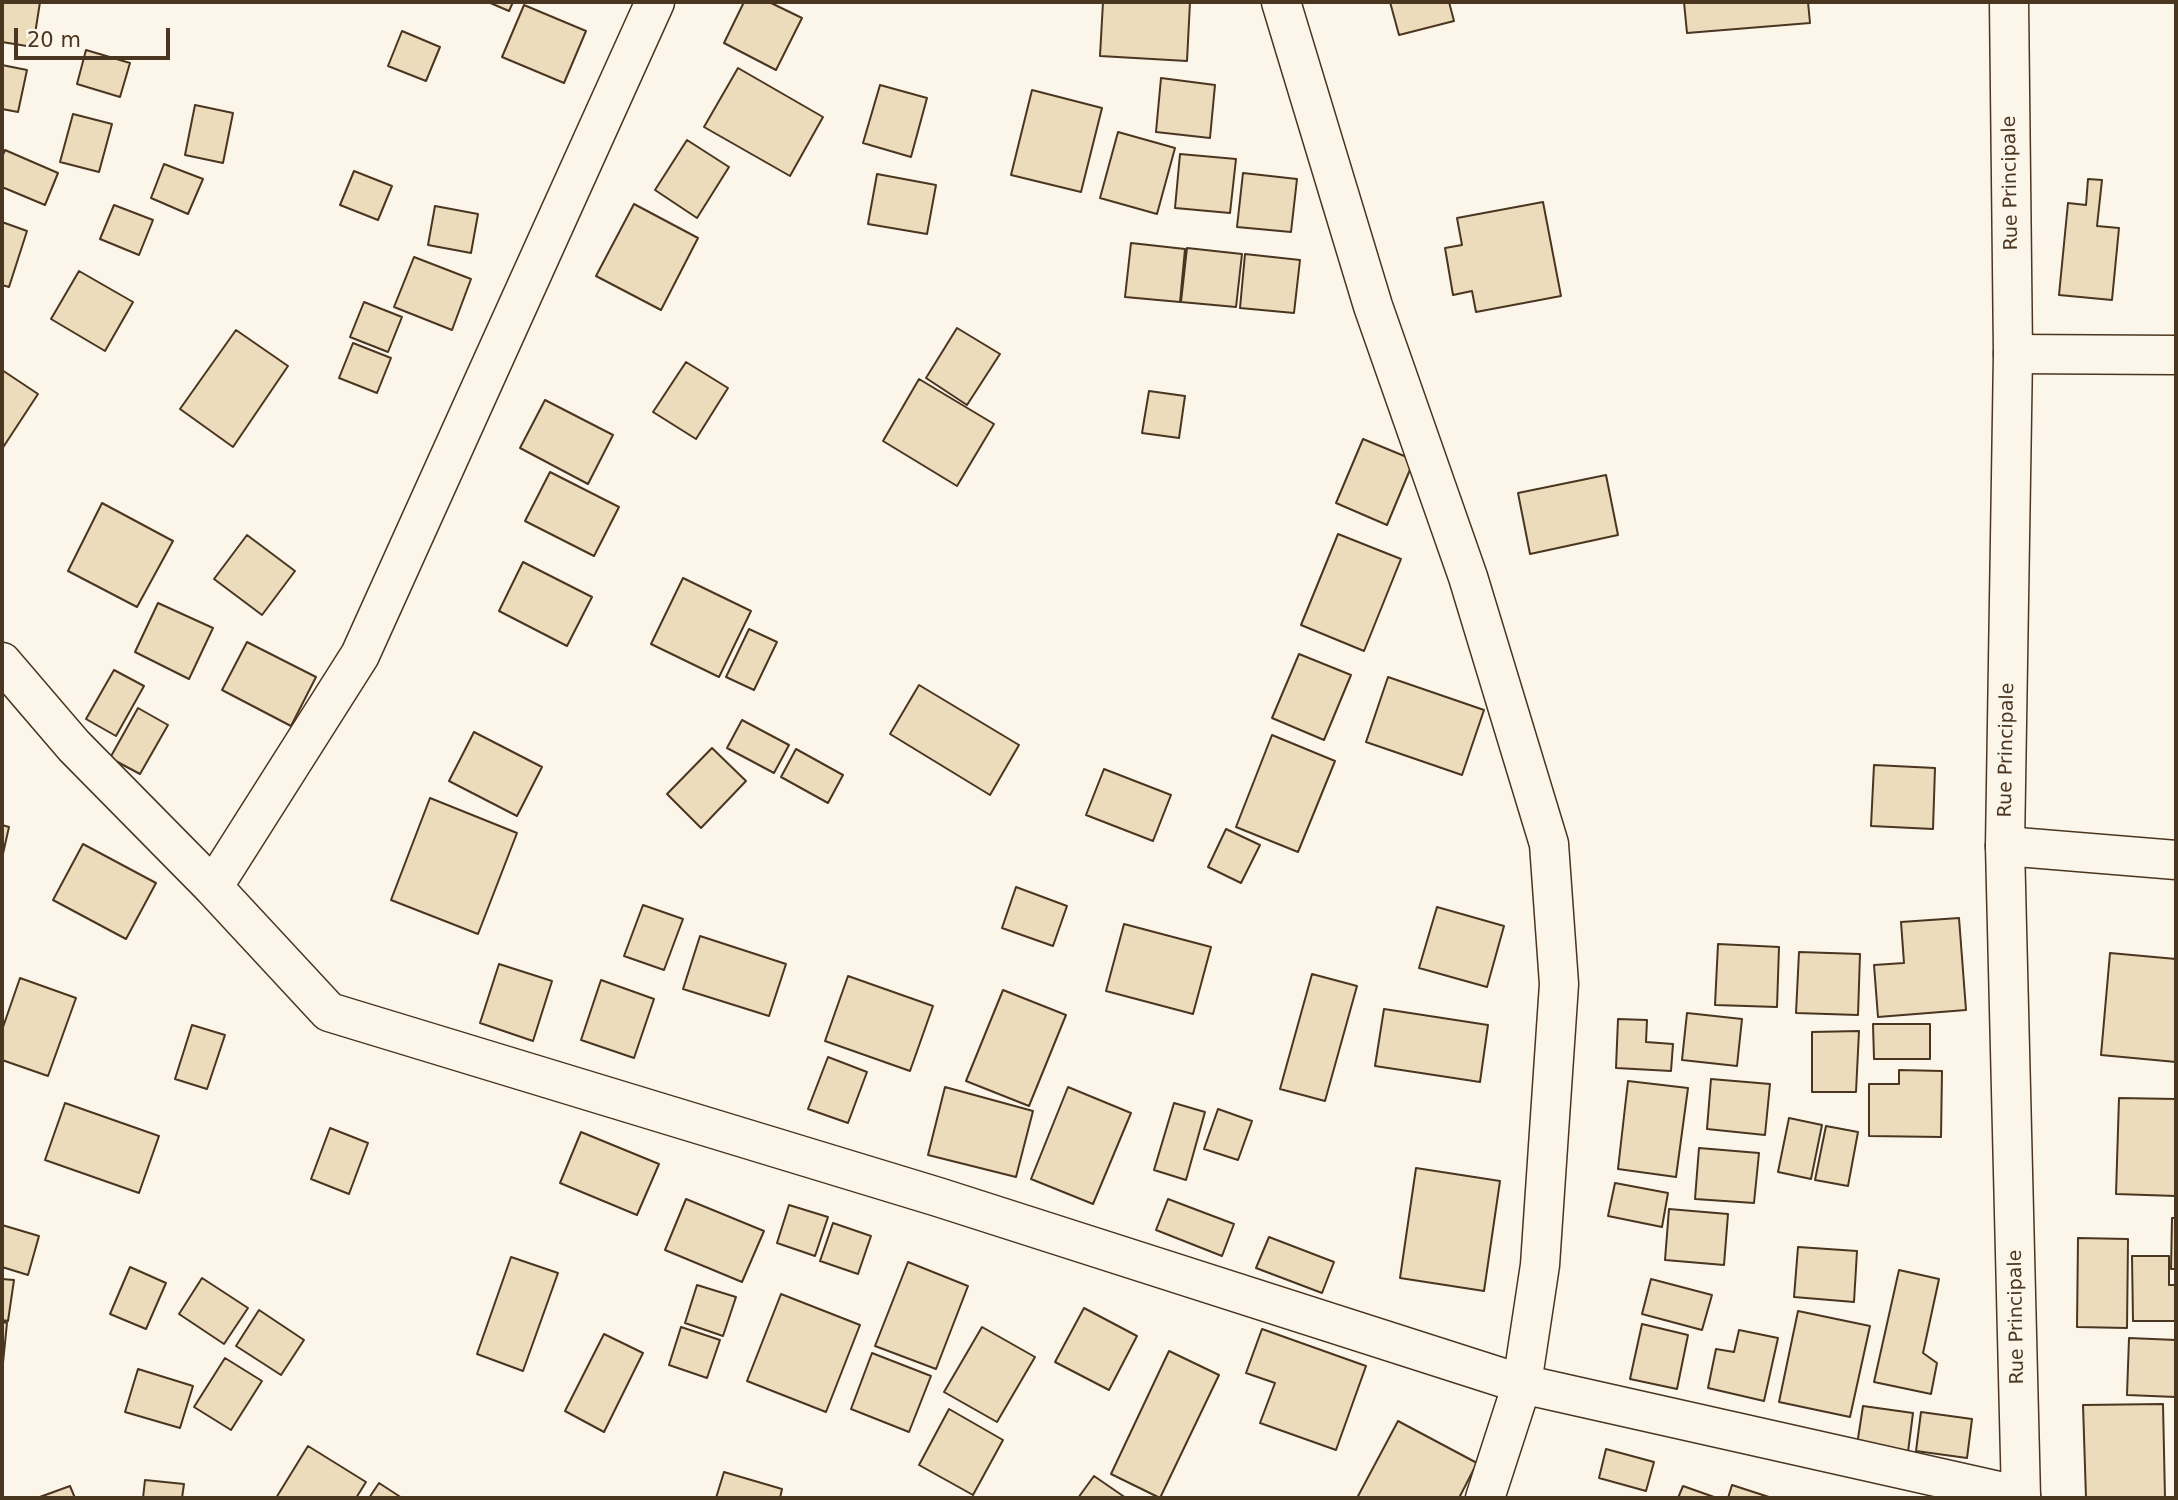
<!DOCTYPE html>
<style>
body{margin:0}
#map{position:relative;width:2178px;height:1500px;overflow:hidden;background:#fbf6e9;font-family:"DejaVu Sans",sans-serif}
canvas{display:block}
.frame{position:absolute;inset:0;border:4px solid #4a3520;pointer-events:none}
.scale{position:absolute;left:14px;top:28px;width:156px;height:32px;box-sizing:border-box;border:4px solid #4a3520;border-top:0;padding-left:9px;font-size:21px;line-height:24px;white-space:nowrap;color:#4a3520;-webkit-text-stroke:5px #fbf6e9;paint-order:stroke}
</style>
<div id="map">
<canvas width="2178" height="1500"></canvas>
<div class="frame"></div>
<div class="scale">20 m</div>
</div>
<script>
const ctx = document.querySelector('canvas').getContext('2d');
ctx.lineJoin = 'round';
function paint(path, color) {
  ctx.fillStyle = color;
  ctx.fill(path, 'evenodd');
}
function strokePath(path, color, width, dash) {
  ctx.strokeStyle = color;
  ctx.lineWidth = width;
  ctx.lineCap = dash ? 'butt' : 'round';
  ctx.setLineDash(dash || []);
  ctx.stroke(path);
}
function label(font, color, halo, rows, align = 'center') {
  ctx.font = font + ' "DejaVu Sans",sans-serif';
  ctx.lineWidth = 5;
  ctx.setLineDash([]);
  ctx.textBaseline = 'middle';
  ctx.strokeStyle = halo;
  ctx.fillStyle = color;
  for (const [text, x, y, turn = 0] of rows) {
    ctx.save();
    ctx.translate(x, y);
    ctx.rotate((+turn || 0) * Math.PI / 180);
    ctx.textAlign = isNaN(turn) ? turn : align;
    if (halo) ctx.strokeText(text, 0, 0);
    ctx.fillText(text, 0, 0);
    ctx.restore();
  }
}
const building = new Path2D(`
 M 2,2 L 40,2 L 33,47 L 2,42 Z
 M 488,2 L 513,2 L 509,11 Z
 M 744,2 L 769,2 L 802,18 L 776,70 L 724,43 Z
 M 1103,2 L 1190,2 L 1187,61 L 1100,56 Z
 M 1390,2 L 1449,2 L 1454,21 L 1399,35 Z
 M 1684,2 L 1808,2 L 1810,23 L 1687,33 Z
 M 524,5 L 586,31 L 564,83 L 502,57 Z
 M 402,31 L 440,47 L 426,81 L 388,66 Z
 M 86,50 L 130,63 L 120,97 L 77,84 Z
 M 2,65 L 27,70 L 18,112 L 2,109 Z
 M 738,68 L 823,117 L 790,176 L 704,127 Z
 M 1161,78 L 1215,85 L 1210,138 L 1156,132 Z
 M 880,85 L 927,98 L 911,157 L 863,143 Z
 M 1032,90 L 1102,108 L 1081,192 L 1011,175 Z
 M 195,105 L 233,113 L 223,163 L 185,155 Z
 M 73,114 L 112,124 L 99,172 L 60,162 Z
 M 1118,132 L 1175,148 L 1157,214 L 1100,198 Z
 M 687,140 L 729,167 L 697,218 L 655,190 Z
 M 5,150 L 58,173 L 45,205 L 2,187 L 2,157 Z
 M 1180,154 L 1236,159 L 1230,213 L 1175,208 Z
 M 164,164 L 203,179 L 188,214 L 151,198 Z
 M 354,171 L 392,186 L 378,220 L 340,205 Z
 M 1243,173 L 1297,179 L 1291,232 L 1237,227 Z
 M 877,174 L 936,185 L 927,234 L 868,224 Z
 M 2088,179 L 2102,180 L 2097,226 L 2119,228 L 2112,300 L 2059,295 L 2068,203 L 2086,205 Z
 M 1543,202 L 1561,296 L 1476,312 L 1472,291 L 1453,295 L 1445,248 L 1462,245 L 1457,218 Z
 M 634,204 L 698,238 L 661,310 L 596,276 Z
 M 114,205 L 153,220 L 139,255 L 100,239 Z
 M 435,206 L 478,214 L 471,253 L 428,245 Z
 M 2,222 L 27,231 L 9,287 L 2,285 Z
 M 1131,243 L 1185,249 L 1180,302 L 1125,297 Z
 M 1187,248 L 1242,254 L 1236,307 L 1181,302 Z
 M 1245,254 L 1300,260 L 1294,313 L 1240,308 Z
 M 414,257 L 471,279 L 452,330 L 394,307 Z
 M 79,271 L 133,302 L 105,351 L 51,319 Z
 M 364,302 L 402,317 L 388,352 L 350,337 Z
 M 957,328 L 1000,354 L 967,405 L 926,378 Z
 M 236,330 L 288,366 L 233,447 L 180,409 Z
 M 353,343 L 391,358 L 377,393 L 339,378 Z
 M 686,362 L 728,388 L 696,439 L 653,412 Z
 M 2,370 L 38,394 L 2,449 Z
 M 919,379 L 994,424 L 957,486 L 883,441 Z
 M 1149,391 L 1185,396 L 1179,438 L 1142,433 Z
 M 545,400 L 613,435 L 588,484 L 520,448 Z
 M 1363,439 L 1414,460 L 1387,525 L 1336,503 Z
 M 550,472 L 619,507 L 594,556 L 525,521 Z
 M 1606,475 L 1618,535 L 1530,554 L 1518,493 Z
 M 102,503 L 173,541 L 137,607 L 68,571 Z
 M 1338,534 L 1401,559 L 1364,651 L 1301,625 Z
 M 247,535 L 295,571 L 262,615 L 214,579 Z
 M 523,562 L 592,597 L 567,646 L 499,611 Z
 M 683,578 L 751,611 L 719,677 L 651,644 Z
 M 158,603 L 213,628 L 189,679 L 135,652 Z
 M 749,629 L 777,642 L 754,690 L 726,677 Z
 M 247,642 L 316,677 L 291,726 L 222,690 Z
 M 1299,654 L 1351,675 L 1324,740 L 1272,718 Z
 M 114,670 L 144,686 L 116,736 L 86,719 Z
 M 1388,677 L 1484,710 L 1462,775 L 1366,742 Z
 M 919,685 L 1019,745 L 990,795 L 890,734 Z
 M 138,708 L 168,725 L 140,774 L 110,758 Z
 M 742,720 L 789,745 L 774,773 L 727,748 Z
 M 474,732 L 542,767 L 517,816 L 449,781 Z
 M 1272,735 L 1335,761 L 1298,852 L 1236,827 Z
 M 712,748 L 746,781 L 701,828 L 667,794 Z
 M 796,749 L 843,775 L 828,803 L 781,777 Z
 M 1874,765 L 1935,768 L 1933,829 L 1871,826 Z
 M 1104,769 L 1171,795 L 1153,841 L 1086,815 Z
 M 430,798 L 517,833 L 478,934 L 391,900 Z
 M 2,825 L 9,827 L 2,858 Z
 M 1226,829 L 1260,845 L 1241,883 L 1208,867 Z
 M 83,844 L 156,883 L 126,939 L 53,900 Z
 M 1016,887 L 1067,906 L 1053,946 L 1002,928 Z
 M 643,905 L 683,919 L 664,970 L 624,956 Z
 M 1437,907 L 1504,926 L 1487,987 L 1419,968 Z
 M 1959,918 L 1966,1010 L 1878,1017 L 1874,965 L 1904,963 L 1901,922 Z
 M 1124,924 L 1211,947 L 1193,1014 L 1106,991 Z
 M 700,936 L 786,964 L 769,1016 L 683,989 Z
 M 1718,944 L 1779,947 L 1777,1007 L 1715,1005 Z
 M 1799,952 L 1860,954 L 1858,1015 L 1796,1013 Z
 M 2110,953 L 2176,959 L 2176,1062 L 2101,1055 Z
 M 499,964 L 552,981 L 533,1041 L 480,1023 Z
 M 1312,974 L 1357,986 L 1325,1101 L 1280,1089 Z
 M 848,976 L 933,1006 L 910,1071 L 825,1041 Z
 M 20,978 L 76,998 L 48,1076 L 2,1060 L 2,1030 Z
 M 601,980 L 654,999 L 634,1058 L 581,1040 Z
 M 1003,990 L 1066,1015 L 1029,1106 L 966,1081 Z
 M 1384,1009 L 1488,1025 L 1480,1082 L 1375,1066 Z
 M 1687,1013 L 1742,1019 L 1737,1066 L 1682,1060 Z
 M 1618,1019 L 1647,1020 L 1646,1042 L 1673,1044 L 1671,1071 L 1616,1068 Z
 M 1873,1024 L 1930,1024 L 1930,1059 L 1874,1059 Z
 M 192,1025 L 225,1035 L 207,1089 L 175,1079 Z
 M 1859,1031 L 1856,1092 L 1812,1092 L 1812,1032 Z
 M 828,1057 L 867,1072 L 848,1123 L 808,1109 Z
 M 1899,1070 L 1942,1071 L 1941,1137 L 1869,1136 L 1869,1084 L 1899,1084 Z
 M 1711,1079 L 1770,1084 L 1765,1135 L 1707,1129 Z
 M 1628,1081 L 1688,1088 L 1676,1177 L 1618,1169 Z
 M 945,1087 L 1033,1111 L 1016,1177 L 928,1155 Z
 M 1068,1087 L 1131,1113 L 1093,1204 L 1031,1179 Z
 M 2119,1098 L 2176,1099 L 2176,1196 L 2116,1194 Z
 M 65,1103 L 159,1136 L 139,1193 L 45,1160 Z
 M 1174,1103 L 1205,1112 L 1186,1180 L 1154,1170 Z
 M 1218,1109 L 1252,1121 L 1238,1160 L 1204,1149 Z
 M 1789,1118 L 1822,1125 L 1811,1179 L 1778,1172 Z
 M 1826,1126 L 1858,1132 L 1848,1186 L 1815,1180 Z
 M 330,1128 L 368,1143 L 349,1194 L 311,1179 Z
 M 581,1132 L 659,1164 L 637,1215 L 560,1183 Z
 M 1699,1148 L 1759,1153 L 1754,1203 L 1695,1199 Z
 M 1416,1168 L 1500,1181 L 1484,1291 L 1400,1278 Z
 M 1615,1183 L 1668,1193 L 1662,1227 L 1608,1216 Z
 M 686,1199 L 764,1231 L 742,1282 L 665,1250 Z
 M 1168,1199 L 1234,1224 L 1222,1256 L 1156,1230 Z
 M 789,1205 L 828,1217 L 815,1256 L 777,1243 Z
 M 1669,1209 L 1728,1214 L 1724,1265 L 1665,1260 Z
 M 2172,1218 L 2176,1218 L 2176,1269 L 2171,1269 Z
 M 833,1223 L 871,1236 L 858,1274 L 820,1261 Z
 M 2,1225 L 39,1236 L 28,1275 L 2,1267 Z
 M 1269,1237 L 1334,1262 L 1322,1293 L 1256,1268 Z
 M 2078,1238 L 2128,1239 L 2127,1328 L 2077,1327 Z
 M 1798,1247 L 1857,1251 L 1854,1302 L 1794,1297 Z
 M 2132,1256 L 2169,1256 L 2169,1285 L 2176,1285 L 2176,1321 L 2133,1321 Z
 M 511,1257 L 558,1273 L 523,1371 L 477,1354 Z
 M 908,1262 L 968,1286 L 936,1369 L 875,1346 Z
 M 130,1267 L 166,1283 L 146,1329 L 110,1314 Z
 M 1899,1270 L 1939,1279 L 1923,1353 L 1937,1363 L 1931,1394 L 1874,1382 Z
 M 202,1278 L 248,1308 L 224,1344 L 179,1314 Z
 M 2,1279 L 14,1280 L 8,1321 L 2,1320 Z
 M 1651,1279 L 1712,1295 L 1702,1330 L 1642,1314 Z
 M 697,1285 L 736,1297 L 723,1336 L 685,1323 Z
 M 781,1294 L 860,1325 L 826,1412 L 747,1381 Z
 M 1084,1308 L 1137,1336 L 1109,1390 L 1055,1362 Z
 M 259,1310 L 304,1340 L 281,1375 L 236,1346 Z
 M 1798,1311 L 1870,1326 L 1850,1417 L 1779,1402 Z
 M 2,1322 L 7,1323 L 3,1363 L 2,1363 Z
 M 1642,1324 L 1688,1335 L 1677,1389 L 1630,1379 Z
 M 681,1327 L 720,1340 L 707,1378 L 669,1365 Z
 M 982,1327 L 1035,1357 L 997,1422 L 944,1392 Z
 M 1262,1329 L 1366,1366 L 1336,1450 L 1260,1423 L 1275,1383 L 1246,1373 Z
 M 1739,1330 L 1778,1338 L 1764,1401 L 1708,1388 L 1716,1349 L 1734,1352 Z
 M 604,1334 L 643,1353 L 604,1432 L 565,1411 Z
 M 2129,1338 L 2176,1340 L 2176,1397 L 2127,1395 Z
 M 1169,1351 L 1219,1375 L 1160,1498 L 1111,1474 Z
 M 872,1353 L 931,1376 L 909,1432 L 851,1409 Z
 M 225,1358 L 262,1381 L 231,1430 L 194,1407 Z
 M 138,1369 L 193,1386 L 180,1428 L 125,1412 Z
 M 2163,1404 L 2165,1498 L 2086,1498 L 2083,1405 Z
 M 1863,1406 L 1913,1413 L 1908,1452 L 1857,1445 Z
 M 949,1409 L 1003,1440 L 973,1495 L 919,1465 Z
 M 1921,1412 L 1972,1419 L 1967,1458 L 1916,1451 Z
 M 1398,1421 L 1477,1463 L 1459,1498 L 1357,1498 Z
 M 308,1446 L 366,1482 L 356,1498 L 276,1498 Z
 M 1606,1449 L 1654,1462 L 1646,1491 L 1599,1478 Z
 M 724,1472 L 782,1489 L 780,1498 L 716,1498 Z
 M 1094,1476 L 1126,1498 L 1078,1498 Z
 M 145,1480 L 184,1484 L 182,1498 L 143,1498 Z
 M 379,1483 L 402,1498 L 369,1498 Z
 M 1732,1485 L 1772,1498 L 1728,1498 Z
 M 70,1486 L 75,1498 L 37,1498 Z
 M 1683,1486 L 1714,1497 L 1713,1498 L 1678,1498 Z`);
paint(building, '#ecdcbc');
strokePath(building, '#4a3520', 2);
const minor = new Path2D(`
 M 1281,2 L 1373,306 L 1468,577 L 1549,844 L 1559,984 L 1540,1265 L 1522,1384 L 1485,1498
 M 2013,354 L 2176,355
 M 2,662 L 74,746 L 213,887 L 329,1012 L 938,1197 L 1522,1384 L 2021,1496
 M 2005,846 L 2176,860
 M 213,887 L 360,655 L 655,2`);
const major = new Path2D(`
 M 2009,2 L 2013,354 L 2005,846 L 2021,1498`);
strokePath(minor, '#4a3520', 41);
strokePath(major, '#4a3520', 41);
strokePath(minor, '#fbf6e9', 38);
strokePath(major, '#fbf6e9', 38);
label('19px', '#4a3520', '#fbf6e9', [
 ["Rue Principale",2011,183,-91],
 ["Rue Principale",2007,750,-89],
 ["Rue Principale",2017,1317,-91]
]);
</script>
